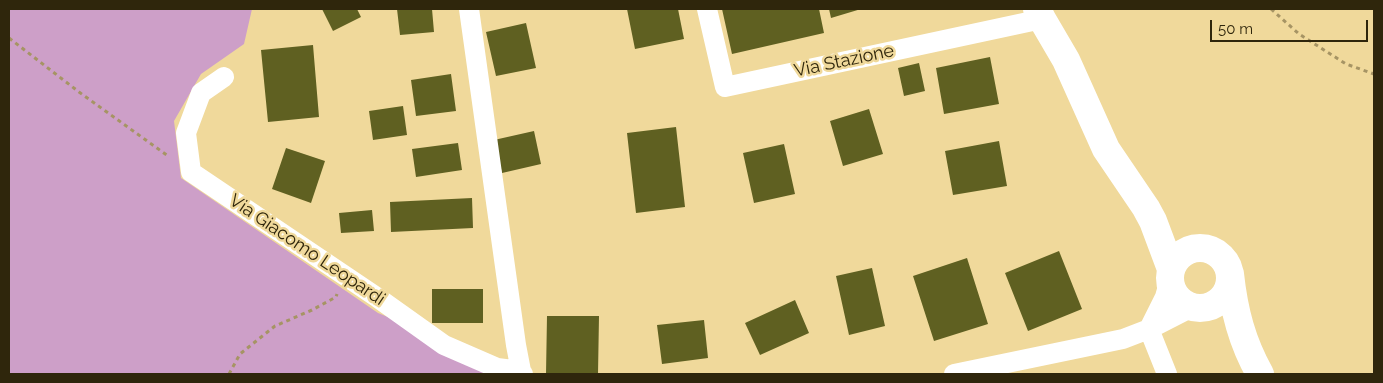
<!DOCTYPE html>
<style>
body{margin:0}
#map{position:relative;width:1383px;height:383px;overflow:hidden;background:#f0d99b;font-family:Raleway,sans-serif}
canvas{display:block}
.frame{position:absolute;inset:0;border:10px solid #2f260c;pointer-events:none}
.scale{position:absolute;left:1210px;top:20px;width:158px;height:22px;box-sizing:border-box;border:2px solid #2f260c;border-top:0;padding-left:6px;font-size:15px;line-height:18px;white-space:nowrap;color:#2f260c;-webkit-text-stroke:4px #f0d99b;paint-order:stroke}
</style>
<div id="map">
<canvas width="1383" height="383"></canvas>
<div class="frame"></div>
<div class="scale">50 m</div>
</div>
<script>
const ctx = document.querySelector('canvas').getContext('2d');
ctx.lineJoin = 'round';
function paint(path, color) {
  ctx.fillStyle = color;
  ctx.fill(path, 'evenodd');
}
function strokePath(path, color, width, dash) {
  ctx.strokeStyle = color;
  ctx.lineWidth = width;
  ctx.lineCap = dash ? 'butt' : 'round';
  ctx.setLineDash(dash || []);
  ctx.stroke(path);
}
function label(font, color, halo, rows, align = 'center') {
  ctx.font = font + ' Raleway,sans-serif';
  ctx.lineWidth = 5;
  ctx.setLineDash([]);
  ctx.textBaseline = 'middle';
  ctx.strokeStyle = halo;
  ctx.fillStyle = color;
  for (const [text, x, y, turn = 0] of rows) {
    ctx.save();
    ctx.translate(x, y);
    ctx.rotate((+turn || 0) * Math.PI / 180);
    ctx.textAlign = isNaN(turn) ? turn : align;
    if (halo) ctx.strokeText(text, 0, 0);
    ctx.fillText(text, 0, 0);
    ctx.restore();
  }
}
paint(new Path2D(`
 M 9,9 L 252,9 L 244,44 L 201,74 L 174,121 L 181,178 L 378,313 L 521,371 L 520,374 L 9,374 Z`), '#cd9fc8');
paint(new Path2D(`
 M 322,9 L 357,9 L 361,17 L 333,31 Z
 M 397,9 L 432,9 L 434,32 L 400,35 Z
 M 627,9 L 678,9 L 684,39 L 635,49 Z
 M 722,9 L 819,9 L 824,33 L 732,54 Z
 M 829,9 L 861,9 L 831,18 Z
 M 526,23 L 536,68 L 496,76 L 486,32 Z
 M 313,45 L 319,117 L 268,122 L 261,50 Z
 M 990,57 L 999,104 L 944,114 L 936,68 Z
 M 919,63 L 925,91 L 904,96 L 898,68 Z
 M 451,74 L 456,111 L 416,116 L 411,80 Z
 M 403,106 L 407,135 L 373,140 L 369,111 Z
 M 869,109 L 883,154 L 843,166 L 830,121 Z
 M 676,127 L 685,207 L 636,213 L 627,133 Z
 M 534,131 L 541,164 L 502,173 L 494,140 Z
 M 999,141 L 1007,186 L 953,195 L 945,151 Z
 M 458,143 L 462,170 L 416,177 L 412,149 Z
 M 784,144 L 795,194 L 754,203 L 743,153 Z
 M 286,148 L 325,161 L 311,203 L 272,189 Z
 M 472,198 L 473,228 L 391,232 L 390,202 Z
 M 372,210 L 374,231 L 341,233 L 339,213 Z
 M 1059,251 L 1082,309 L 1028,331 L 1005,273 Z
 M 967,258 L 988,324 L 934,341 L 913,276 Z
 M 872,268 L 885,326 L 849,335 L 836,276 Z
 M 432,289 L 483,289 L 483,323 L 432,323 Z
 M 795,300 L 809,333 L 760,355 L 745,323 Z
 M 547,316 L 599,316 L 598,374 L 546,374 Z
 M 704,320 L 708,358 L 662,364 L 657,325 Z`), '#5f6021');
strokePath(new Path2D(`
 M 1271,9 L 1299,34 L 1346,64 L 1374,74
 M 9,38 L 79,92 L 168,156
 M 229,374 L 240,354 L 275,326 L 312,310 L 336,297 L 337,294`), '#a69464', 3, [4, 4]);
strokePath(new Path2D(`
 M 469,9 L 516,345 L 521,371 L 523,374
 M 707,9 L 725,87 L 1042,19
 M 224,77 L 201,93 L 186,133 L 191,172 L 378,298 L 444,345 L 497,368 L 521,371
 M 1149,329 L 1165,297 L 1170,279
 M 1149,329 L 1167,374
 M 954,374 L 1123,339 L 1149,329 L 1192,307`), '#fff', 20);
strokePath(new Path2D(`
 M 1037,9 L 1042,19 L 1066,60 L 1106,149 L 1146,208 L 1153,221 L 1171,269
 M1170 278a30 30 0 1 1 60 0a30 30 0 1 1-60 0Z
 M 1230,274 C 1234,311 1242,342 1260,374`), '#fff', 28);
label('18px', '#2f260c', '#f0d99b', [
 ["Via Stazione",844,61,-12],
 ["Via Giacomo Leopardi",307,250,34]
]);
</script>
